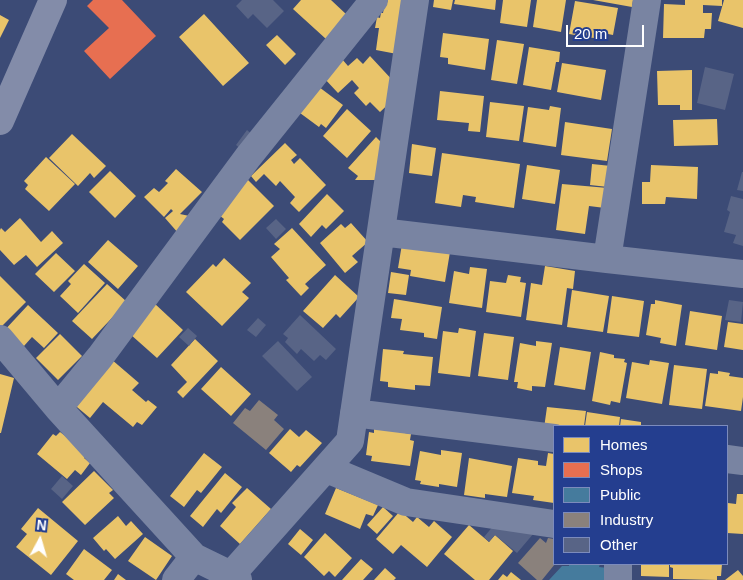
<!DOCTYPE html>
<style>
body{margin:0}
#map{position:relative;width:743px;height:580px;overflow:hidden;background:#3c4b76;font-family:Helvetica,sans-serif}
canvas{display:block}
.legend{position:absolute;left:553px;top:425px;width:175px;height:140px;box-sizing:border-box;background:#243e8f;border:1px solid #7c8bbc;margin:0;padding:6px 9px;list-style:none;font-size:15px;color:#fff}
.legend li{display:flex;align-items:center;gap:10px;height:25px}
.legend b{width:25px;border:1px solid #7c8bbc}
.north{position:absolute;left:15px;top:515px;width:50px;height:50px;-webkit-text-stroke:4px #243e8f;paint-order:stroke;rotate:6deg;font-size:14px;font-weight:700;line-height:20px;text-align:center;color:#fff}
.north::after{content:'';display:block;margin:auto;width:18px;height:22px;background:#fff;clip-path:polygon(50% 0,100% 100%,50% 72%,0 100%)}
.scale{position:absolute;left:566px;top:25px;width:78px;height:22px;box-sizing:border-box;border:2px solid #fff;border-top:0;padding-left:6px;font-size:15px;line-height:18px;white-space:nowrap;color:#fff;-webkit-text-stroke:4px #243e8f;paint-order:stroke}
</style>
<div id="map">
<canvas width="743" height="580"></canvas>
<ul class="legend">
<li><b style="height:14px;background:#e9c46a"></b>Homes</li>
<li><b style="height:14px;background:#e76f51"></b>Shops</li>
<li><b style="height:14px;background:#457b9d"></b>Public</li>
<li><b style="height:14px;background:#8a817c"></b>Industry</li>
<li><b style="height:14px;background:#586486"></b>Other</li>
</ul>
<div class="north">N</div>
<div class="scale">20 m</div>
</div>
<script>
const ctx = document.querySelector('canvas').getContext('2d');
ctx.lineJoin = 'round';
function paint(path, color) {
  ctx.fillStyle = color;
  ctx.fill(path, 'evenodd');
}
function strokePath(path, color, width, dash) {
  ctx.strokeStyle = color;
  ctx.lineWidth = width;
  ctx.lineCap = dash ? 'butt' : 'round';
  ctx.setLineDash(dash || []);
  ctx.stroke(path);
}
paint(new Path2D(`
 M 301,0 L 331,0 L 347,15 L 326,39 L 293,9 Z
 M 388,0 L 409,0 L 397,54 L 376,50 L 379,28 L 375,28 L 377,17 L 380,18 L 381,13 L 383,13 L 385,2 L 387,3 Z
 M 434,0 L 453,0 L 451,10 L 433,7 Z
 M 455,0 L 496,0 L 495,10 L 454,4 Z
 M 503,0 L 531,0 L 527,27 L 500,23 Z
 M 537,0 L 566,0 L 561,32 L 533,27 Z
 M 593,0 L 633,0 L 632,7 Z
 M 685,0 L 722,0 L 722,6 L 703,5 L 703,13 L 712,13 L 711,29 L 705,29 L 704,38 L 663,38 L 664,4 L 685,5 Z
 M 724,0 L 743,0 L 743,28 L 718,21 Z
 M 575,1 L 618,8 L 613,35 L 608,34 L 608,38 L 600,36 L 600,39 L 569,34 Z
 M 204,14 L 249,63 L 223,86 L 179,37 Z
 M 0,15 L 9,20 L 0,38 Z
 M 443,33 L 489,39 L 485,70 L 448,64 L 448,58 L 440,57 Z
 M 277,35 L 296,54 L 285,65 L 266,45 Z
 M 497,40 L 524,44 L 517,84 L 491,80 Z
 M 529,47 L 560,52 L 559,62 L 556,62 L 551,90 L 523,85 Z
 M 370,56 L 396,84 L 396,97 L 380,112 L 370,102 L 366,106 L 354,93 L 359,88 L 352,80 L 338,93 L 323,77 L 342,59 L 348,66 L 357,58 L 363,64 Z
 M 562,63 L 606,70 L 601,100 L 557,92 Z
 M 692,70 L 692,110 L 680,110 L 680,105 L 658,105 L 657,71 Z
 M 319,87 L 343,105 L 326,128 L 321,124 L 319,127 L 300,113 Z
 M 440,91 L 484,96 L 480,132 L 468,131 L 469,123 L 437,120 Z
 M 490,102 L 524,106 L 519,141 L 486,137 Z
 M 550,106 L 561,108 L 556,147 L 523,142 L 528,107 L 549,110 Z
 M 347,109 L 371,131 L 347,158 L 323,136 Z
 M 717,119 L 718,145 L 674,146 L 673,120 Z
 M 565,122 L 612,129 L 607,161 L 561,155 Z
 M 72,134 L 106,166 L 94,178 L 90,173 L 78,186 L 49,158 Z
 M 376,137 L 386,147 L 380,180 L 355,180 L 358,176 L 348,168 Z
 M 285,143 L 297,155 L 291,160 L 294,164 L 300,158 L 326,185 L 299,212 L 290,203 L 295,197 L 280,181 L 276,186 L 264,174 L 256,182 L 251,176 Z
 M 412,144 L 436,148 L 432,176 L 409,173 Z
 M 442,153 L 520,164 L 514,208 L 475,202 L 476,197 L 463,195 L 461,207 L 435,203 Z
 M 46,157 L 75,184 L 49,211 L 25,189 L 28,185 L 24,181 Z
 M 592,164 L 611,166 L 608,187 L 590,185 Z
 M 527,165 L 560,170 L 555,204 L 522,199 Z
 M 651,165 L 698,167 L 697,199 L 666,197 L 665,204 L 642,204 L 642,182 L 650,182 Z
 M 176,169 L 202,192 L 180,214 L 194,217 L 179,234 L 165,218 L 173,211 L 171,209 L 164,217 L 144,197 L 154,188 L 159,192 L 168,183 L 165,181 Z
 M 110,171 L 136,196 L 115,218 L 89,192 Z
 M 247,179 L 274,206 L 240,240 L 222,222 L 224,219 L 219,215 Z
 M 562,184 L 608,188 L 605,208 L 589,206 L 585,234 L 556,230 Z
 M 327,194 L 344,211 L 326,229 L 322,225 L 311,237 L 299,224 Z
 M 20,218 L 41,242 L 52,231 L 63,243 L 37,267 L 26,255 L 14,265 L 0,250 L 0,230 L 1,228 L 5,232 Z
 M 351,223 L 368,242 L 352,256 L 358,262 L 345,273 L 320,243 L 341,224 L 345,228 Z
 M 292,228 L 326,265 L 305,284 L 309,288 L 301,296 L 286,280 L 289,278 L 271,257 L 280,249 L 274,244 Z
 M 108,240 L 138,266 L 118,289 L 88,262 Z
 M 402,244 L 450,252 L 445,282 L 410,276 L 411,270 L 398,268 Z
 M 56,253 L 75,271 L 54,292 L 35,274 Z
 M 224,258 L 251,283 L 242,292 L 249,298 L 222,326 L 186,292 L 213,264 L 216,267 Z
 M 84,264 L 105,283 L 78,313 L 60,296 L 71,284 L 68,281 Z
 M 545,266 L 575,271 L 573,289 L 567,288 L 562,325 L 526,320 L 531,283 L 542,285 Z
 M 470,267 L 487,269 L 482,308 L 449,303 L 454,271 L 469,274 Z
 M 391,272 L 409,275 L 406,295 L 388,293 Z
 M 335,275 L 359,297 L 340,318 L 336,314 L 323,328 L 303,311 Z
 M 508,275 L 521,277 L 520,282 L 526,283 L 521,317 L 486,312 L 490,281 L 506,283 Z
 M 0,276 L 26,302 L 0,328 Z
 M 107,284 L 127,302 L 92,339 L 72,321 Z
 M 572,290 L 609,296 L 603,332 L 567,327 Z
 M 612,296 L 644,301 L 639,337 L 607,333 Z
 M 394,299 L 442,307 L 437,339 L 424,337 L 424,333 L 400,330 L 402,319 L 391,318 Z
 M 655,300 L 682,305 L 676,346 L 660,343 L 661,338 L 646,335 L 651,304 L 655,304 Z
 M 154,303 L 183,330 L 157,358 L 130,334 Z
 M 28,305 L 58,333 L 44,348 L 32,337 L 24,346 L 2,333 Z
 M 690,311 L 722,316 L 717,350 L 685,345 Z
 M 728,322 L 743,324 L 743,350 L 724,347 Z
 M 459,328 L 476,331 L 470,377 L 438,373 L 443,331 L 458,333 Z
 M 484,333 L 514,337 L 508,380 L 478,376 Z
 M 60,334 L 82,356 L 58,380 L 36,358 Z
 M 195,339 L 218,361 L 183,398 L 177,392 L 187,382 L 171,365 Z
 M 536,341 L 552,343 L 545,387 L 532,386 L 532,391 L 517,388 L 518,382 L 514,382 L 520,343 L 536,346 Z
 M 560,347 L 591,352 L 585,390 L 554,385 Z
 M 383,349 L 404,351 L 403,354 L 433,357 L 430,386 L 415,385 L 415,390 L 388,387 L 388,382 L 380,381 Z
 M 600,352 L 614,355 L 614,358 L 625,359 L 624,362 L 627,363 L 620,403 L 611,401 L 610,405 L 592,401 Z
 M 111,359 L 139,383 L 132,390 L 146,402 L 148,400 L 157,407 L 142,425 L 137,422 L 133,427 L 103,402 L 90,418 L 71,402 Z
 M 650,360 L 669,363 L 662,404 L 626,398 L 632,362 L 649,365 Z
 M 674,365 L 707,369 L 702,409 L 669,405 Z
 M 221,367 L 251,394 L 231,416 L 201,389 Z
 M 718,371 L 730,373 L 729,376 L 743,378 L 743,397 L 741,411 L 705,406 L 710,373 L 718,374 Z
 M 0,374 L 14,378 L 1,433 L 0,433 Z
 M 547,407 L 586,411 L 584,426 L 554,426 L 544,428 Z
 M 587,412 L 620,417 L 619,426 L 585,426 Z
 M 621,419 L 641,422 L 641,426 L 620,426 Z
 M 374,428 L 411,434 L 410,440 L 414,441 L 410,466 L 371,461 L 372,456 L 366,455 L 369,432 L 374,433 Z
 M 290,429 L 299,437 L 306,430 L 322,443 L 300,467 L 297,465 L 291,472 L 269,453 Z
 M 60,432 L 88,453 L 84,458 L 90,463 L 81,475 L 75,470 L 67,479 L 37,454 L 53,434 L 56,436 Z
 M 441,450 L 462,453 L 457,487 L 439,484 L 439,487 L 420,484 L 421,481 L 415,480 L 420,451 L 441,455 Z
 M 204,453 L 222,467 L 201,493 L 197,490 L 184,507 L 170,496 Z
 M 548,453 L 554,454 L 554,503 L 533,500 L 534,496 L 512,493 L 518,458 L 538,461 L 538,465 L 546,466 Z
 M 469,458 L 512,466 L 507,497 L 485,494 L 485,498 L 464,495 Z
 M 94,471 L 113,490 L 109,493 L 114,498 L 85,525 L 62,502 Z
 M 225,473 L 242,487 L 221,513 L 217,509 L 203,527 L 190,516 Z
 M 247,488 L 271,509 L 240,544 L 220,526 L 236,507 L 232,503 Z
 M 336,488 L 378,505 L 373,516 L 366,514 L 360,529 L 325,514 Z
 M 737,494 L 743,494 L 743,534 L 727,533 L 728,503 L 736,504 Z
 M 383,507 L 393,516 L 377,534 L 367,525 Z
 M 38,508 L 78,541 L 51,575 L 16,547 L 27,534 L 21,529 Z
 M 400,511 L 413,522 L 417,517 L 429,527 L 434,521 L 452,537 L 427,567 L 401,545 L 393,554 L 376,539 Z
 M 118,516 L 126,526 L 131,521 L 143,534 L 115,559 L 106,549 L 104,551 L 93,538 Z
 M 469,525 L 489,542 L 495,535 L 513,551 L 489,580 L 475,580 L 444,554 Z
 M 300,529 L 313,540 L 301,555 L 288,544 Z
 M 325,533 L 352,558 L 335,577 L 329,571 L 324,576 L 304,557 Z
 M 145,537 L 172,556 L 156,580 L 128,561 Z
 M 84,549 L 112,570 L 104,580 L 74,580 L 66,574 Z
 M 361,559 L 373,569 L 363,580 L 342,580 Z
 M 641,564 L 669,564 L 669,577 L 641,576 Z
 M 670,564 L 722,564 L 721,576 L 717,576 L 717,580 L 673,579 L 673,568 L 670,567 Z
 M 385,568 L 396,578 L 394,580 L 374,580 Z
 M 738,570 L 743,576 L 743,580 L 725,580 Z
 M 511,572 L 521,580 L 498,580 L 503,574 L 507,577 Z
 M 118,574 L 126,580 L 114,580 Z`), '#e9c46a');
paint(new Path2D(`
 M 93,0 L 122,0 L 156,36 L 110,79 L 84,51 L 109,28 L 87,6 Z`), '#e76f51');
paint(new Path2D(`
 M 569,564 L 600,564 L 599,567 L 608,568 L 607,580 L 549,580 L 562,566 L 569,566 Z`), '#457b9d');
paint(new Path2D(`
 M 259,400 L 278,415 L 274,420 L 284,429 L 266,450 L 233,423 L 245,408 L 250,411 Z
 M 540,538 L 546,543 L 548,538 L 554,539 L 555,564 L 542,580 L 537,580 L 518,563 Z`), '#8a817c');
paint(new Path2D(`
 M 242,0 L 273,0 L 284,11 L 267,28 L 253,14 L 248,19 L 236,6 Z
 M 705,67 L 734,74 L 725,110 L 697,103 Z
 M 247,130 L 255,137 L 243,151 L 236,145 Z
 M 742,172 L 743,172 L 743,191 L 737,190 Z
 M 731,196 L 743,199 L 743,246 L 733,243 L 736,235 L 724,232 L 730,212 L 727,210 Z
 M 276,219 L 286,229 L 276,239 L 266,228 Z
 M 729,300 L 743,302 L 741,322 L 725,320 Z
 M 300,315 L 336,349 L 326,360 L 320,355 L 314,361 L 301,349 L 297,354 L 285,342 L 288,338 L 283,334 Z
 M 258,318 L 266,325 L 256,337 L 247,330 Z
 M 188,328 L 197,336 L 189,346 L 179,337 Z
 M 278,341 L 312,377 L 297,391 L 262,356 Z
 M 62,476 L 73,486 L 62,499 L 51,489 Z
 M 494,525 L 534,533 L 517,553 L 495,535 L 489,542 L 484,537 Z`), '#586486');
strokePath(new Path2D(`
 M 647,0 L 607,259 L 743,274
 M 381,232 L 607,259
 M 0,339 L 58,408 L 194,557 L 231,575 L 238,580
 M 58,408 L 100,357 L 248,157 L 374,0
 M 354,413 L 554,438
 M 727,459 L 743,461
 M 327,469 L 406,502 L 554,524
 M 618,564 L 618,580
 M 231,575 L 350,441 L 415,0
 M 176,580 L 194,557`), '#7984a2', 28);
strokePath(new Path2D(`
 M 0,121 L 53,0`), '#838ca9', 28);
</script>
